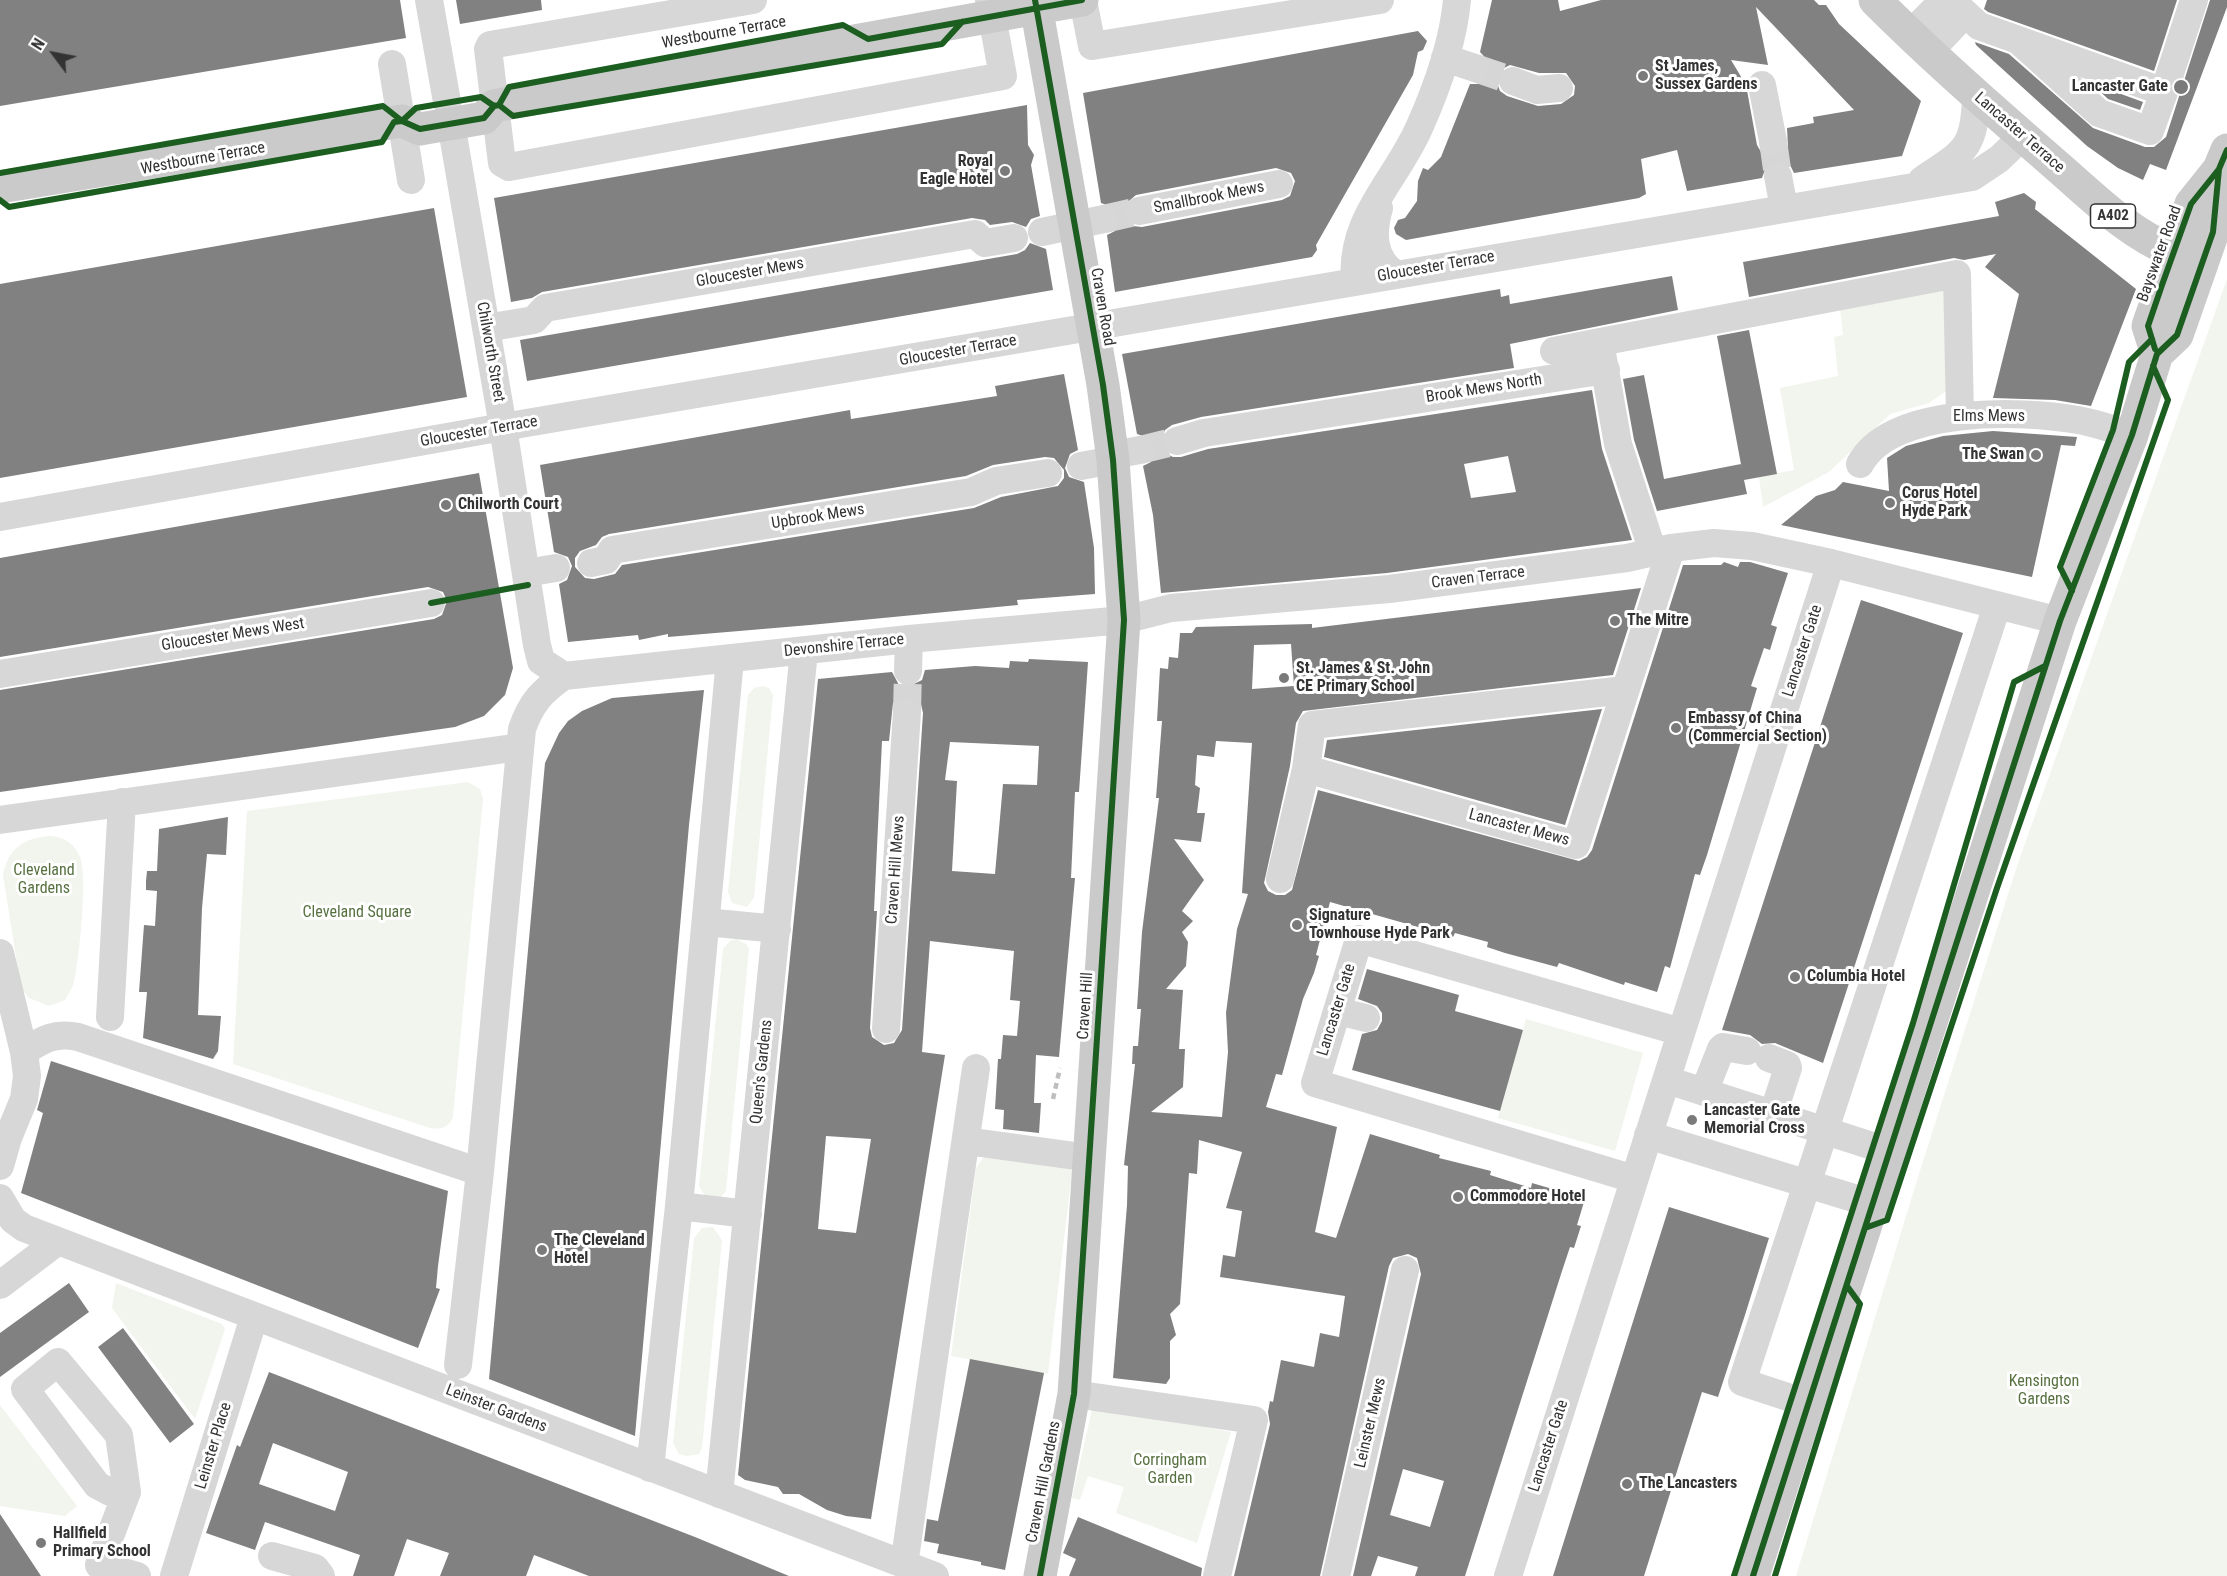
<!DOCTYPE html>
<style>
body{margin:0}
#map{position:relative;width:2227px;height:1576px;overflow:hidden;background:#fff;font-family:"Roboto Condensed",sans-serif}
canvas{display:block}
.north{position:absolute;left:24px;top:24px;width:60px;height:60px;-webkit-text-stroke:4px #fff;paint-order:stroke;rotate:302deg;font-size:16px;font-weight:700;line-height:24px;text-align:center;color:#333}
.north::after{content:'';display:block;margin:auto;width:21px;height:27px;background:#333;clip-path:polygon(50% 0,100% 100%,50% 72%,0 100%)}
</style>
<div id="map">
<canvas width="2227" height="1576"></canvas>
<div class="north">N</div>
</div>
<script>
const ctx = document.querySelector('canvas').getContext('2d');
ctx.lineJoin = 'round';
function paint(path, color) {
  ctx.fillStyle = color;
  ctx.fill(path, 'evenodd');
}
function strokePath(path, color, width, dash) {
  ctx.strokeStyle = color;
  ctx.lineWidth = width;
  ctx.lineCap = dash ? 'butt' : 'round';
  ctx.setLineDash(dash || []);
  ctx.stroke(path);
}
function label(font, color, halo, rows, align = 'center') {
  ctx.font = font + ' "Roboto Condensed",sans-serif';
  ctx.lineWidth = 6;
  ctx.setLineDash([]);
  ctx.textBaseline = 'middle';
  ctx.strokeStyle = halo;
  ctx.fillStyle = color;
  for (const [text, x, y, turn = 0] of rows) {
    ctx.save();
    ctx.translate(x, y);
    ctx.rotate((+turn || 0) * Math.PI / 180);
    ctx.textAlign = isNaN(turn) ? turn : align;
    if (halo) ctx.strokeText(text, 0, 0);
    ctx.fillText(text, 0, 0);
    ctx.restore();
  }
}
paint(new Path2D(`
 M 2227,279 L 2227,1576 L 1796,1576 L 1918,1177 L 2018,863 Z
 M 1948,288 L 1946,391 L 1929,403 L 1890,414 L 1829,472 L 1763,507 L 1759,477 L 1794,470 L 1780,388 L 1838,376 L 1834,337 L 1843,335 L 1840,308 Z
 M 763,686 L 769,688 L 773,695 L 754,898 L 747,907 L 732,903 L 728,892 L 748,695 L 754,688 Z
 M 468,782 L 480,789 L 483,799 L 453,1116 C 450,1127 441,1130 430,1128 L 233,1064 L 247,811 Z
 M 52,836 C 65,838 75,844 80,857 C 88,876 79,964 73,986 L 65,1000 L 49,1006 L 29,998 L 21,988 L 3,875 C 8,848 25,837 52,836 Z
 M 736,939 L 746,944 L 749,949 L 726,1191 L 720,1198 L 706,1198 L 699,1186 L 723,949 L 730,941 Z
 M 1526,1019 L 1643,1053 L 1615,1151 L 1498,1118 Z
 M 990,1156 L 1069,1167 L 1072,1171 L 1048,1374 L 951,1356 L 976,1168 L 983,1158 Z
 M 713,1227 L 722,1240 L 702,1448 L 699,1454 L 687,1456 L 679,1454 L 673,1443 L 694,1238 L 702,1228 Z
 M 116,1283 L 222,1324 L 225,1329 L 195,1419 L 112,1308 Z
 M 0,1405 L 77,1506 L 65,1516 L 0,1506 Z
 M 1093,1405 L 1231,1432 L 1197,1543 L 1116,1513 L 1124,1487 L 1088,1476 L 1080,1500 L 1072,1498 Z`), '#f1f5ed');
paint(new Path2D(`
 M 0,0 L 400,0 L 406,38 L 0,106 Z
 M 456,0 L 541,0 L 542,10 L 460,24 Z
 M 1492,0 L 1558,0 L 1560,11 L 1601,0 L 1814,0 L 1819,5 L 1826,5 L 1839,24 L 1921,101 L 1902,156 L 1794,173 L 1790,165 L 1776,160 L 1767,164 L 1762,178 L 1687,191 L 1677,150 L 1641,159 L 1646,194 L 1639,198 L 1406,240 L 1396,234 L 1394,228 L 1398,220 L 1405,218 L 1417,201 L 1418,181 L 1423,168 L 1428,170 L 1441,157 L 1470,84 L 1479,84 L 1490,74 L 1491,64 L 1480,52 ZM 1756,7 L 1854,110 L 1813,117 L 1814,123 L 1787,128 L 1788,147 L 1783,154 L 1776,157 L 1761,152 L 1757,145 L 1746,85 L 1731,60 L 1768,65 ZM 1510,65 L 1539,73 L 1566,73 L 1575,86 L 1574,95 L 1561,104 L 1538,106 L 1507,96 L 1500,91 L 1497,83 L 1502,69 Z
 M 1987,0 L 2177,0 L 2154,71 L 1988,12 L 1984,9 Z
 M 2210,0 L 2227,0 L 2227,7 L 2166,170 L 2150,164 L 2143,180 L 2118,168 L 2087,146 L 1976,45 L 1975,42 L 2009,54 L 2093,128 L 2145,147 L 2154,147 L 2166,137 Z
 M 1418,31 L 1427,41 L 1423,50 L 1418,52 L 1413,75 L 1316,245 L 1317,250 L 1312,257 L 1115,292 L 1107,235 L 1115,231 L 1120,216 L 1116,208 L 1101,203 L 1083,93 ZM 1276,168 L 1291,173 L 1295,181 L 1290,196 L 1282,200 L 1142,227 L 1133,226 L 1123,215 L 1124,205 L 1136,195 Z
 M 2091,83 L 2143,102 L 2140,110 L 2108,99 Z
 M 1027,105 L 1028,145 L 1034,155 L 1031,165 L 1040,216 L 1031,219 L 1026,227 L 1012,222 L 990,225 L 985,220 L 972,218 L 542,292 L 532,298 L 511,302 L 494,198 Z
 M 2024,193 L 2036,202 L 2035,209 L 2136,289 L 2091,406 L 2055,400 L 1993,398 L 2019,294 L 1985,267 L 1996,254 L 1964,260 L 1954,258 L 1749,297 L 1743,262 L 1999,216 L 1995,202 Z
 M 434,208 L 467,397 L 0,478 L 0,284 Z
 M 1030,243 L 1046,249 L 1053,290 L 527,381 L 520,340 L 1017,254 L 1025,250 Z
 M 1672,276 L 1678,310 L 1510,344 L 1514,368 L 1201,417 L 1172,425 L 1165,430 L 1161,438 L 1165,453 L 1173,457 L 1181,457 L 1208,449 L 1592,390 L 1602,449 L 1632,540 L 1387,573 L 1161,593 L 1153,515 L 1143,466 L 1151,462 L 1156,448 L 1152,439 L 1137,434 L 1122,354 L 1500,289 L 1501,297 L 1509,295 L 1510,304 ZM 1508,456 L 1516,492 L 1471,498 L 1464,464 Z
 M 1749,330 L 1777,474 L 1744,480 L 1747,494 L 1657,511 L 1634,440 L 1623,379 L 1644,375 L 1664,479 L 1741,464 L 1743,475 L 1717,336 Z
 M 1064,374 L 1078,450 L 1070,454 L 1065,468 L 1069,477 L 1084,482 L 1094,548 L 1095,594 L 1017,600 L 1018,605 L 810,625 L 668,637 L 668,634 L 639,640 L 638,635 L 568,642 L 559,584 L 567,580 L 572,566 L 568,557 L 554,552 L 540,465 L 850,410 L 851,419 L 997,396 L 995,386 ZM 1045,457 L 1054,458 L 1064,470 L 1064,478 L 1058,486 L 1001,497 L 974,508 L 622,565 L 615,574 L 594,579 L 585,578 L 575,567 L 575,558 L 580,551 L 596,545 L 602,537 L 609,534 L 966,476 L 993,465 Z
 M 1993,431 L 2077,437 L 2075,446 L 2061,445 L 2032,577 L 1781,525 L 1816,496 L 1835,490 L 1843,482 L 1889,491 L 1887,458 L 1906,446 L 1943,436 Z
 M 479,473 L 513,668 L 505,695 L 484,716 L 455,727 L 0,792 L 0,690 L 434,619 L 442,615 L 447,601 L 443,592 L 428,587 L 0,657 L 0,558 Z
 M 1724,562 L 1738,567 L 1740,562 L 1750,562 L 1788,573 L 1771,625 L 1777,627 L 1770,650 L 1764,648 L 1751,686 L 1757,688 L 1707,855 L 1700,875 L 1695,874 L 1670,968 L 1665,966 L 1657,992 L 1625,982 L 1624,985 L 1559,963 L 1557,967 L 1505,953 L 1487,947 L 1488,942 L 1455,933 L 1453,937 L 1330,902 L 1316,955 L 1319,956 L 1314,973 L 1303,999 L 1282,1075 L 1276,1074 L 1266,1107 L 1337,1127 L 1315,1232 L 1336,1238 L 1370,1134 L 1440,1155 L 1439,1158 L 1491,1171 L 1490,1175 L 1531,1188 L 1532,1183 L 1556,1190 L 1555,1194 L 1584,1202 L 1577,1225 L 1581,1226 L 1574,1248 L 1570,1247 L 1562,1271 L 1465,1576 L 1415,1576 L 1418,1567 L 1378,1556 L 1371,1576 L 1353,1576 L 1421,1274 L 1417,1258 L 1408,1254 L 1393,1258 L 1389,1266 L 1320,1576 L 1234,1576 L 1270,1424 L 1268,1412 L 1270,1401 L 1273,1402 L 1281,1360 L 1314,1367 L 1320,1333 L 1339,1337 L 1345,1296 L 1220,1277 L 1223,1255 L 1235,1257 L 1242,1211 L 1226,1208 L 1242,1152 L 1199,1140 L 1197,1174 L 1189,1173 L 1180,1304 L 1170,1314 L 1176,1335 L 1170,1341 L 1170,1378 L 1166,1384 L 1113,1378 L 1127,1205 L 1128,1166 L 1124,1165 L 1135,1064 L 1132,1064 L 1133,1046 L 1138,1046 L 1141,1009 L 1137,1009 L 1142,932 L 1159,798 L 1156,798 L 1162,721 L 1157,721 L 1160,668 L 1168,669 L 1169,657 L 1178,658 L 1180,633 L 1192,633 L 1196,627 L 1312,624 L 1312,628 L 1641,588 L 1613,675 L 1303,711 L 1296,723 L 1290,766 L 1264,883 L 1268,891 L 1276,895 L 1285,895 L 1292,890 L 1318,790 L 1579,861 L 1587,857 L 1592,850 L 1683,565 L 1721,565 ZM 1291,644 L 1294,686 L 1252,689 L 1254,645 ZM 1216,741 L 1252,743 L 1242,893 L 1248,894 L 1237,929 L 1226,1013 L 1228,1052 L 1222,1117 L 1151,1112 L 1183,1087 L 1185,1049 L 1179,1049 L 1183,990 L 1166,989 L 1186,966 L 1188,942 L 1182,932 L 1193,921 L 1182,911 L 1204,880 L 1174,839 L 1201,842 L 1205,813 L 1197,813 L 1200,788 L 1195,785 L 1197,755 L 1214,757 ZM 1403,1469 L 1444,1481 L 1430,1527 L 1390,1515 Z
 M 1861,600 L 1963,633 L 1823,1063 L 1775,1043 L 1762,1044 L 1750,1035 L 1722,1030 Z
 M 1029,659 L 1088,662 L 1079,792 L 1075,792 L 1071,878 L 1075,878 L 1059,1057 L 1036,1055 L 1034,1103 L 1041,1103 L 1039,1133 L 1003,1129 L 1004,1110 L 995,1109 L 998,1059 L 1001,1059 L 1003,1035 L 1017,1036 L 1020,1001 L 1010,1000 L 1014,951 L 930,941 L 922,1052 L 945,1055 L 871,1519 L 846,1516 L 827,1510 L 799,1494 L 783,1494 L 778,1487 L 745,1480 L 738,1475 L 818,679 L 892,672 L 899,685 L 908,687 L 922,680 L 925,670 L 975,666 L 1009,668 L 1010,661 L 1028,662 ZM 909,696 L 921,704 L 923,713 L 902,1030 L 894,1043 L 884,1045 L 872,1037 L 870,1028 L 877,911 L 874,911 L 882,741 L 889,741 L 893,703 L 899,698 ZM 950,742 L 1039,746 L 1037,785 L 1003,784 L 995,874 L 952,871 L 957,781 L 945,780 ZM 826,1136 L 871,1139 L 856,1233 L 818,1229 Z
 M 704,690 L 689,825 L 635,1436 L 489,1379 L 545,763 L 559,733 L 568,721 L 582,711 L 612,698 Z
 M 1602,709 L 1565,825 L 1324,757 L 1327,740 Z
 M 228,817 L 226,855 L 207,854 L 202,908 L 198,1015 L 221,1016 L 218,1051 L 213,1059 L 143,1038 L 147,992 L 139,992 L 144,925 L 155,926 L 157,891 L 146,890 L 146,881 L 147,871 L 157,871 L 159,829 Z
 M 1367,969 L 1459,995 L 1455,1011 L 1523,1030 L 1500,1111 L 1352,1070 L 1362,1034 L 1377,1030 L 1382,1021 L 1382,1013 L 1377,1006 L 1358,999 Z
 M 51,1061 L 448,1191 L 438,1266 L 436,1288 L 440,1289 L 418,1348 L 21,1193 L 43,1113 L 37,1110 Z
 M 1669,1207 L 1769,1238 L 1745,1315 L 1718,1397 L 1702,1392 L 1644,1576 L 1553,1576 Z
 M 69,1283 L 89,1312 L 0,1377 L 0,1333 Z
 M 123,1328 L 194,1424 L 170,1443 L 98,1347 Z
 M 970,1359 L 1044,1373 L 1005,1570 L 981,1565 L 981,1562 L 937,1553 L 939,1544 L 924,1541 L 927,1519 L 938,1521 Z
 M 269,1372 L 695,1537 L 789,1576 L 589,1576 L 534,1555 L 526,1576 L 440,1576 L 449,1553 L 407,1539 L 394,1576 L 353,1576 L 360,1555 L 265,1522 L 255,1550 L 206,1533 L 237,1445 L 240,1447 ZM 273,1443 L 348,1472 L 335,1511 L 259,1484 Z
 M 0,1514 L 41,1576 L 0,1576 Z
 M 1078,1517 L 1202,1568 L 1201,1576 L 1069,1576 L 1076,1559 L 1063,1553 Z`), '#818181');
strokePath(new Path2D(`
 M 1475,68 L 1513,81
 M 1773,141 L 1778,176
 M 1104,219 L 1139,211
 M 1140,450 L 1177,441
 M 907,712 L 908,671`), '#d6d6d6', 28, [28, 14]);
strokePath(new Path2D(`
 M 429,0 L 447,102
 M 753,0 L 490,45 L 488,49 L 502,163 L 509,167 L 1003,76 L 989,0
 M 1083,0 L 1092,46 L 1380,0
 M 1951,0 L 1979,26 L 2164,92 L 2150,131 L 2099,113 L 2018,40
 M 1910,34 L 1944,0
 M 1929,52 L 1963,16 L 1948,1
 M 1445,58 L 1475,68
 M 392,64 L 411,180
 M 1513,81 L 1537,90 L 1559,88
 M 1762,85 L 1773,141
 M 2164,92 L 2194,0
 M 451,123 L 503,427 L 537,645 L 541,661 L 564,676
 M 1778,176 L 1784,208
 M 1922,180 C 1965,151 1975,149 1976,95
 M 1379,208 C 1372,233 1372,258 1395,274
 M 1139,211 L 1279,184
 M 1042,232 L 1104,219
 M 1355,282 C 1349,219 1395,182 1419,128 C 1437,88 1453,44 1457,0
 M 486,328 L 534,320 L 545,308 L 975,234 L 985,243 L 1014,238
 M 1554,351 L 1600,342
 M 1177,441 L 1204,433 L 1606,370
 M 1112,455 L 1140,450
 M 1860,464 C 1892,406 2021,410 2078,420 C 2096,423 2114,430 2132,435
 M 1081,466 L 1113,460
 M 0,517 L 503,427 L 1972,177 L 1999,159 L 2023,136
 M 1653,552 L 1618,444 L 1600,342 L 1957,274 L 1960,416
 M 591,563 L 606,560 L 612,550 L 971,492 L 996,481 L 1048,473
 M 526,573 L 556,568
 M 908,671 L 909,639
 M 0,674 L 431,603
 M 1306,769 L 1576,845 L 1671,548
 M 0,820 L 520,747
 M 1280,879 L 1306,769 L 1312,725 L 1625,690
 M 706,922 L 777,929
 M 0,953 L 24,1052 L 27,1076 L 24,1099 L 8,1138 L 0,1166
 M 1337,1011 L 1366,1018
 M 110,1017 L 122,802
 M 886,1029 L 907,712
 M 24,1052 C 43,1039 55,1032 78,1037 L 480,1172
 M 1769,1058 L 1787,1065 L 1788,1068 L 1773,1114
 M 1667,1080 L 1891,1152
 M 1704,1092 L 1721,1049 L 1723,1047 L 1747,1051
 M 1648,1135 L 1873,1204
 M 966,1141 L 1090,1158
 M 1634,1179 L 1315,1083 L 1359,939 L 1681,1032
 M 0,1198 L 13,1220 L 24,1228 L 935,1576
 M 679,1206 L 748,1214
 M 0,1285 L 58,1241
 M 458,1365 L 480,1172 L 522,729 C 531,703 542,691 564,676 L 909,639 L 1124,620 L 1171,608 L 1389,589 L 1627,558 L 1671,548 L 1714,543 L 1752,546 L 1831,563 L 2060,621
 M 1074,1394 L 1254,1420 L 1217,1576
 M 1809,1404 L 1742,1382 L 1997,606
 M 650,1468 L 679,1206 L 730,659
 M 127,1492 L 119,1435 L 58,1362 L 25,1389 L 97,1485 L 110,1492 L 127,1492 L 99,1565 L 137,1576
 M 719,1494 L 804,651
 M 272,1556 L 315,1568 L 321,1576
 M 904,1565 L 976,1068
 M 174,1576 L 254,1317
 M 1336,1576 L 1405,1270
 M 1508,1576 L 1831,563`), '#d7d7d7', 28);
strokePath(new Path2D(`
 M 1035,0 L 1103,385 L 1113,460 L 1124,620 L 1074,1394 L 1040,1576
 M 1875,0 C 1933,58 1995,112 2057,166 C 2095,199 2127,232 2174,252
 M 0,187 L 402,121 L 420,129 L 484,118 L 494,106 L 499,105 L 1082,0
 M 2157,354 L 2148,326 L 2150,320 L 2191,204 L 2219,169
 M 1753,1576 L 2060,621 L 2132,435 L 2157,354 L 2177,335 L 2213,232 L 2219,169 L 2227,150`), '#cacaca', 33);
strokePath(new Path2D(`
 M 1053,1099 L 1060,1068`), '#bebebe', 4.5, [6, 4.5]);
strokePath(new Path2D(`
 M 1035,0 L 1103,385 L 1113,460 L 1124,620 L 1074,1394 L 1040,1576
 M 499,105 L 513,116 L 942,44 L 962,22
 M 0,173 L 383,106 L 402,121 L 420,129 L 484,118 L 494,106 L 499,105 L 509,87 L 843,25 L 868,39 L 1082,0
 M 0,200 L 9,207 L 382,142 L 394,122 L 402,121 L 416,108 L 481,97 L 494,106
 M 2155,349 L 2148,326 L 2162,285 L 2191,204 L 2219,169
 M 2072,591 L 2060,567 L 2113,430 L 2129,362 L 2152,339
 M 431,603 L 528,585
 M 1865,1228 L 1887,1220 L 1997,888 L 2168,400 L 2153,366
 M 1734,1576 L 1913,1023 L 2014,682 L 2045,666
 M 1753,1576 L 2060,621 L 2132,435 L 2157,354 L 2177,335 L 2213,232 L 2219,169 L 2227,150
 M 1775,1576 L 1860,1304 L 1847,1286`), '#1b5e20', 6);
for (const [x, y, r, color] of [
 [1643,76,6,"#7a7a7a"],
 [2181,87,8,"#7a7a7a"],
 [1005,171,6,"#7a7a7a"],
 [2036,455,6,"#7a7a7a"],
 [1890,503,6,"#7a7a7a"],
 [446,505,6,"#7a7a7a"],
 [1615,621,6,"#7a7a7a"],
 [1284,678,6,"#7a7a7a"],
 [1676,728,6,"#7a7a7a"],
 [1297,925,6,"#7a7a7a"],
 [1795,977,6,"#7a7a7a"],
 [1692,1120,6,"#7a7a7a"],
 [1458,1197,6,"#7a7a7a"],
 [542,1250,6,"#7a7a7a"],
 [1627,1484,6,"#7a7a7a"],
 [41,1543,6,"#7a7a7a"]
]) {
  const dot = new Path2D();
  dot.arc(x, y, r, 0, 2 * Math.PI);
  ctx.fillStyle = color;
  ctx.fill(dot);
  strokePath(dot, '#fff', 2);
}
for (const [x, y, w] of [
 [2113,216,45]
]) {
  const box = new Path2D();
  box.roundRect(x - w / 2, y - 12, w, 24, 4.5);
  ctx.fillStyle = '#fff';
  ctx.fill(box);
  strokePath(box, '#333', 1.5);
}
label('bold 15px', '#333', null, [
 ["A402",2113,216]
]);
label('16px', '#333', '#fff', [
 ["Westbourne Terrace",724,33,-10],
 ["Lancaster Terrace",2019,133,41],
 ["Westbourne Terrace",203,159,-10],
 ["Smallbrook Mews",1209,198,-11],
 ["Bayswater Road",2160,254,-70],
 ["Gloucester Terrace",1436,267,-10],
 ["Gloucester Mews",750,273,-10],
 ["Craven Road",1102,307,80],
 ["Gloucester Terrace",958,351,-10],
 ["Chilworth Street",490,352,80],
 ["Brook Mews North",1484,389,-9],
 ["Elms Mews",1989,417],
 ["Gloucester Terrace",479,432,-10],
 ["Upbrook Mews",818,517,-9],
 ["Craven Terrace",1478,578,-7],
 ["Gloucester Mews West",233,635,-9],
 ["Devonshire Terrace",844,646,-6],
 ["Lancaster Gate",1803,651,-72],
 ["Lancaster Mews",1519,828,15],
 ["Craven Hill Mews",896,870,-86],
 ["Craven Hill",1086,1006,-86],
 ["Lancaster Gate",1337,1010,-73],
 ["Queen's Gardens",762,1072,-84],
 ["Leinster Gardens",496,1409,21],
 ["Leinster Mews",1371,1423,-77],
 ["Leinster Place",214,1446,-73],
 ["Lancaster Gate",1549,1446,-72],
 ["Craven Hill Gardens",1044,1482,-79]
]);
label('bold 16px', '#333', '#fff', [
 ["St James,",1655,67],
 ["Sussex Gardens",1655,85],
 ["Lancaster Gate",2168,87,"right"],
 ["Royal",993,162,"right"],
 ["Eagle Hotel",993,180,"right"],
 ["The Swan",2024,455,"right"],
 ["Corus Hotel",1902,494],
 ["Hyde Park",1902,512],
 ["Chilworth Court",458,505],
 ["The Mitre",1627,621],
 ["St. James & St. John",1296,669],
 ["CE Primary School",1296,687],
 ["Embassy of China",1688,719],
 ["(Commercial Section)",1688,737],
 ["Signature",1309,916],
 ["Townhouse Hyde Park",1309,934],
 ["Columbia Hotel",1807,977],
 ["Lancaster Gate",1704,1111],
 ["Memorial Cross",1704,1129],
 ["Commodore Hotel",1470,1197],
 ["The Cleveland",554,1241],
 ["Hotel",554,1259],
 ["The Lancasters",1639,1484],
 ["Hallfield",53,1534],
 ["Primary School",53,1552]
], 'left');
label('16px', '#56703f', '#fff', [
 ["Cleveland",44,871],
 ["Gardens",44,889],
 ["Cleveland Square",357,913],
 ["Kensington",2044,1382],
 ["Gardens",2044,1400],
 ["Corringham",1170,1461],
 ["Garden",1170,1479]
]);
</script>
